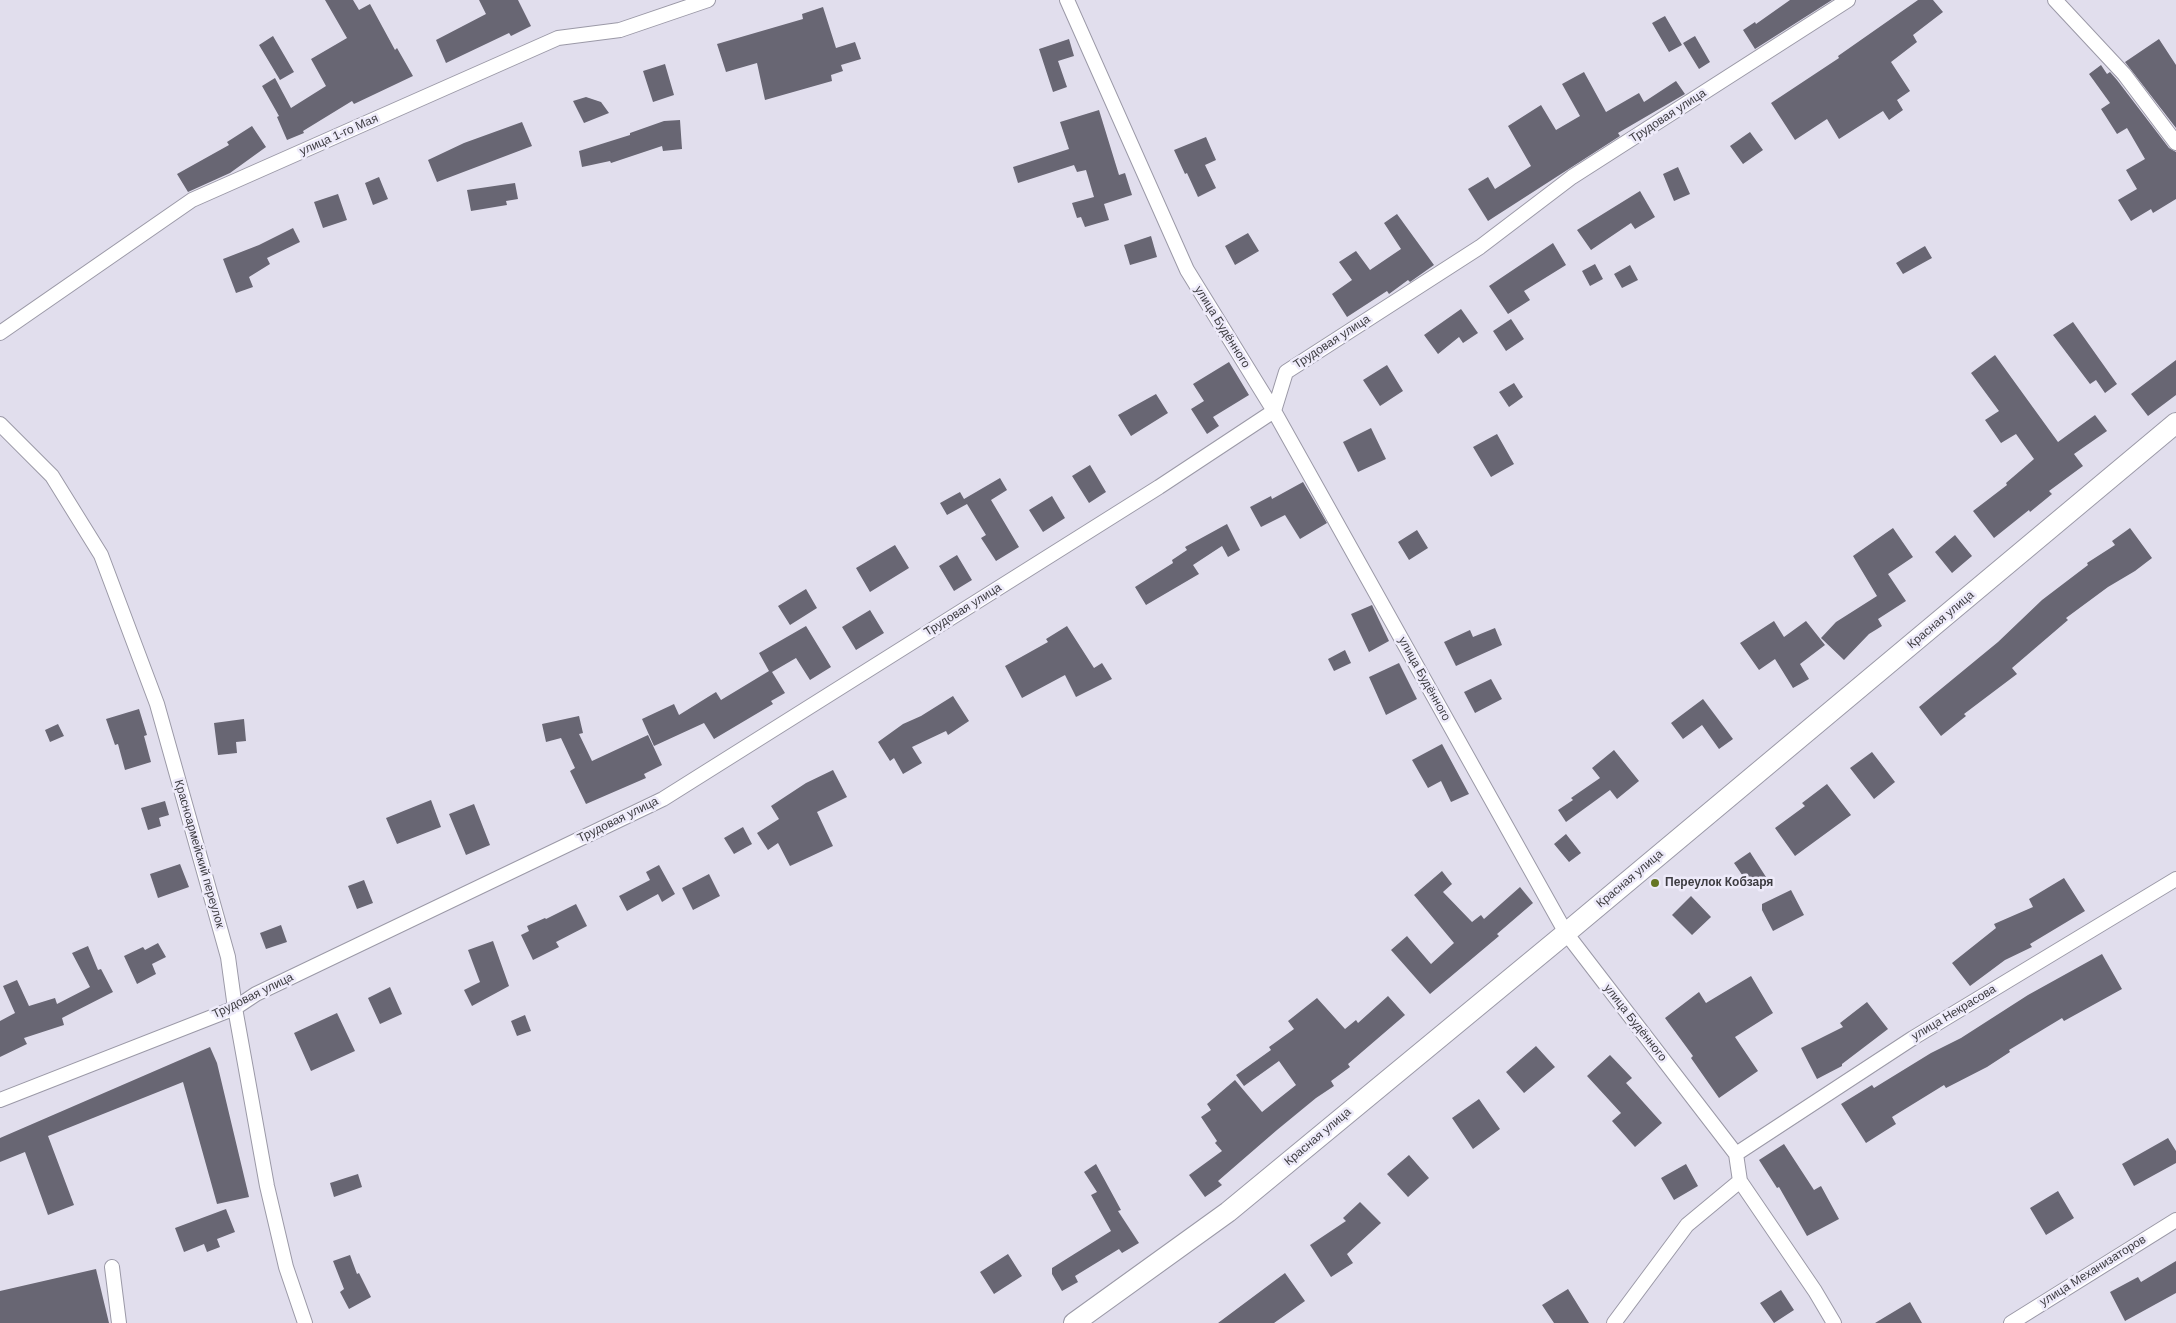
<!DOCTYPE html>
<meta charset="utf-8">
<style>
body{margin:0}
canvas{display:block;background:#e1deed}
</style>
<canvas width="2176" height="1323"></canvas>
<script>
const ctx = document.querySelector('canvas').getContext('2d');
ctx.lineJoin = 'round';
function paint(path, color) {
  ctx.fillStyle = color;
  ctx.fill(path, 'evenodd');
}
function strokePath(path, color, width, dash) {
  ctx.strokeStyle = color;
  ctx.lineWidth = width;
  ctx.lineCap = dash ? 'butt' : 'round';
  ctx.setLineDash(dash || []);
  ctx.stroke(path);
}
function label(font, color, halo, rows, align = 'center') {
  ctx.font = font + ' Arial,sans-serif';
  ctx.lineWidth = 5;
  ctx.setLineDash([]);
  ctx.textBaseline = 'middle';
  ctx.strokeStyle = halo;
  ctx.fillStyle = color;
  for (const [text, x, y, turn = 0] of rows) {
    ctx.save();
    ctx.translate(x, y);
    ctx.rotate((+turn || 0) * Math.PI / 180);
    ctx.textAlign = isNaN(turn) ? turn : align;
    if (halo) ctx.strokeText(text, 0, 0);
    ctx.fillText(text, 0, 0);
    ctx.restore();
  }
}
paint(new Path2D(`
 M 325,0 L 353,0 L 359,10 L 370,4 L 395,50 L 397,48 L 413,76 L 354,104 L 352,101 L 303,131 L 304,133 L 287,140 L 277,117 L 279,116 L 262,86 L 275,78 L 291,108 L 326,86 L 311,59 L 347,38 Z
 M 479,0 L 518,0 L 531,26 L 511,36 L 509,33 L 446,63 L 436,40 L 486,14 Z
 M 1790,0 L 1832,0 L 1755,49 L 1743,30 L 1755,22 L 1756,24 Z
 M 1918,0 L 1933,0 L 1943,12 L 1913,35 L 1917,42 L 1891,62 L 1910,91 L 1897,100 L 1903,110 L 1889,120 L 1883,111 L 1839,139 L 1827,119 L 1795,140 L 1771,103 L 1839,58 L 1838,56 Z
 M 823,7 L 836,48 L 855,42 L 861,59 L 841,65 L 843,71 L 831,75 L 832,81 L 765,100 L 757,63 L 726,72 L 717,44 L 803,19 L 802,14 Z
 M 1665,16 L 1682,45 L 1669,52 L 1652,23 Z
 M 273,36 L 294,72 L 280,80 L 259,45 Z
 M 1695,36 L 1710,62 L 1699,69 L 1683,43 Z
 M 1069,39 L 1074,56 L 1058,61 L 1067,87 L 1053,92 L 1039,49 Z
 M 2159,39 L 2176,65 L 2176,128 L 2125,62 Z
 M 665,64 L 674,95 L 653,102 L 643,71 Z
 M 2101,65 L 2107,74 L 2110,72 L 2117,80 L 2169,148 L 2176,152 L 2176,199 L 2153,213 L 2151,209 L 2131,221 L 2118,200 L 2137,189 L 2126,170 L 2145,159 L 2127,128 L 2117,134 L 2101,109 L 2110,103 L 2089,74 Z
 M 1584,72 L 1606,112 L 1639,93 L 1644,102 L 1676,81 L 1685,94 L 1618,133 L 1620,136 L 1488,221 L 1468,189 L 1488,177 L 1495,189 L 1531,166 L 1508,126 L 1541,105 L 1556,130 L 1580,116 L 1562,84 Z
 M 586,97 L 601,102 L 609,113 L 584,123 L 573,101 Z
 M 1099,110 L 1119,175 L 1125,173 L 1132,195 L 1104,204 L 1109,220 L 1085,227 L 1081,217 L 1077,218 L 1072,203 L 1094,197 L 1086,170 L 1077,172 L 1074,165 L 1018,183 L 1013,167 L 1069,149 L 1060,122 Z
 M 680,120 L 682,149 L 663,151 L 662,146 L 611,163 L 610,161 L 582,167 L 579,151 L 630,135 L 630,133 L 664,121 Z
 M 522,122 L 532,146 L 437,182 L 428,160 L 464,143 Z
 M 252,126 L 266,147 L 230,173 L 188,192 L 177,174 L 229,145 L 227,142 Z
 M 1750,132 L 1763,150 L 1743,164 L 1730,146 Z
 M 1206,137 L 1216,160 L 1205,165 L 1216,188 L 1198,197 L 1187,173 L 1185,174 L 1174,150 Z
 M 1678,167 L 1690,194 L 1674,201 L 1663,174 Z
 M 379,177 L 388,199 L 373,205 L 365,183 Z
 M 515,183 L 518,199 L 506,201 L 507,205 L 471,211 L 467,190 Z
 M 1640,191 L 1655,217 L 1635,229 L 1631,223 L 1591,250 L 1577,230 Z
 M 338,194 L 347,220 L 323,228 L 314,202 Z
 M 1397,214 L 1434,265 L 1410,282 L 1408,280 L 1389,294 L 1387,291 L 1347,317 L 1332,294 L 1352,280 L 1339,262 L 1356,251 L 1370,270 L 1401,249 L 1384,223 Z
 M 293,228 L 300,242 L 267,258 L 270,264 L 249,277 L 253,287 L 236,293 L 223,259 L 259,245 Z
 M 1248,233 L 1259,251 L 1235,265 L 1225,246 Z
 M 1151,236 L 1157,257 L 1130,265 L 1124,245 Z
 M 1553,243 L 1566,265 L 1524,291 L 1530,300 L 1508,314 L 1489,286 Z
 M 1925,246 L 1932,258 L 1903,274 L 1896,263 Z
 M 1595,264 L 1603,279 L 1590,286 L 1582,271 Z
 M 1630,265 L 1638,280 L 1622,288 L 1614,274 Z
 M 1461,309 L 1478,333 L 1463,343 L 1459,337 L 1438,354 L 1424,335 Z
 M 1511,319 L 1524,339 L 1506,351 L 1493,331 Z
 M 2073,322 L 2117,384 L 2105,393 L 2096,380 L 2090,384 L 2053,335 Z
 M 1995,355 L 2058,442 L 2095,415 L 2107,431 L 2074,454 L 2083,466 L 2049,491 L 2052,494 L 2030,512 L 2029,510 L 1994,538 L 1973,511 L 2007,485 L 2006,483 L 2034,459 L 2016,434 L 2001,443 L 1985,420 L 1999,411 L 1971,373 Z
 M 2176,360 L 2176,395 L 2148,416 L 2131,394 Z
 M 1229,362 L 1249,395 L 1213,417 L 1219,426 L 1207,434 L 1191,409 L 1204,401 L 1193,384 Z
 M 1387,365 L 1403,391 L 1380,406 L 1363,380 Z
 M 1514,383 L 1523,397 L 1509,407 L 1499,392 Z
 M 1156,394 L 1168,413 L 1131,436 L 1118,415 Z
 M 1371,428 L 1386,459 L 1358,472 L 1343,442 Z
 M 1497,434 L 1514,464 L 1491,477 L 1473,447 Z
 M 1090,465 L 1106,492 L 1089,503 L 1072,476 Z
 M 1000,478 L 1007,490 L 991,500 L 1019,547 L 996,561 L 981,538 L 986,535 L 967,504 L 947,515 L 940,503 L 960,492 L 964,499 Z
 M 1303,482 L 1327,523 L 1300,539 L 1285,515 L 1261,527 L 1250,507 L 1271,496 L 1272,499 Z
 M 1052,496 L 1065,518 L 1043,532 L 1029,510 Z
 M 1227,524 L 1240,550 L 1228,557 L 1222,546 L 1193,565 L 1199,574 L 1146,605 L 1135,587 L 1173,563 L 1172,560 L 1187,550 L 1185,547 Z
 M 1893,528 L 1913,557 L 1888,574 L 1906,601 L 1878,619 L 1882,626 L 1869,634 L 1844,660 L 1821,638 L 1836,622 L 1877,596 L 1853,556 Z
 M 2130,528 L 2152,558 L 2135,571 L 2108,587 L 2066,618 L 2068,620 L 2012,668 L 2017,674 L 1964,714 L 1966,716 L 1941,736 L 1919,707 L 1998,642 L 2042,600 L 2088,565 L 2087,563 L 2115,545 L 2112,541 Z
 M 1417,530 L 1428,548 L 1409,560 L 1398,542 Z
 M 1955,535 L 1972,556 L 1952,573 L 1935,552 Z
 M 895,545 L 909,568 L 870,592 L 856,568 Z
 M 957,555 L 972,580 L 954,591 L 939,566 Z
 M 806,589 L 817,608 L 790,625 L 778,606 Z
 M 1372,605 L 1389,641 L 1369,652 L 1351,614 Z
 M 870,610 L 884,633 L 856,650 L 842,627 Z
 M 1774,621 L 1784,637 L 1806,621 L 1825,645 L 1800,664 L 1809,679 L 1793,688 L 1775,659 L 1759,670 L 1740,643 Z
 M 806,626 L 831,667 L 810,680 L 796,658 L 772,672 L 785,693 L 771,701 L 773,704 L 714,739 L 704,723 L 654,746 L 642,719 L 674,704 L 679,715 L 716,692 L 721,700 L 769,671 L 759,653 Z
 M 1067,626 L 1094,668 L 1102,663 L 1112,679 L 1076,697 L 1065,675 L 1022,698 L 1005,666 L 1048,642 L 1046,639 Z
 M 1495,628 L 1502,645 L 1456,666 L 1444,642 L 1470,630 L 1473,637 Z
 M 1345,650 L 1351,663 L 1334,671 L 1328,659 Z
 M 1399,663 L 1417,699 L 1386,715 L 1369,677 Z
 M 1491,679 L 1502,699 L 1475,713 L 1464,692 Z
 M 953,696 L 969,721 L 948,735 L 946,731 L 912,747 L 922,763 L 903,774 L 894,758 L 890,761 L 878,742 L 903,724 L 921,716 Z
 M 1703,699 L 1733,739 L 1719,749 L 1702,725 L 1683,739 L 1671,723 Z
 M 139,709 L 147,735 L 144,736 L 151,762 L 125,770 L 118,744 L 115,745 L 106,719 Z
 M 579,716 L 583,733 L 579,734 L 592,761 L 648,735 L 662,765 L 644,774 L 646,778 L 586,804 L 570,771 L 575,768 L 561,738 L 546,742 L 542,724 Z
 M 244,719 L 246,741 L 236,742 L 237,753 L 218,755 L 214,723 Z
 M 58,724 L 64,736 L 50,742 L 45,730 Z
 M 1442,744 L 1469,794 L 1451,802 L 1441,781 L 1428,788 L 1412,760 Z
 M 1614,750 L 1639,781 L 1617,799 L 1610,790 L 1566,822 L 1558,810 L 1573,800 L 1571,798 L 1600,778 L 1592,768 Z
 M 1872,752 L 1895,782 L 1874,799 L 1850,768 Z
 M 833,770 L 847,797 L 817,812 L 833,846 L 790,866 L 778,843 L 768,850 L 757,833 L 779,819 L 771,806 L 806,783 Z
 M 1827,784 L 1851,815 L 1795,856 L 1775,828 L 1805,806 L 1802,803 Z
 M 431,800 L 441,827 L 397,844 L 386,818 Z
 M 165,801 L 169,815 L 159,818 L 161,826 L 148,830 L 141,808 Z
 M 474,804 L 490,845 L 466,855 L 449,814 Z
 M 743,827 L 752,844 L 734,854 L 724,838 Z
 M 1566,834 L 1581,853 L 1569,862 L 1554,844 Z
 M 1750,852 L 1766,877 L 1751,888 L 1734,863 Z
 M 180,864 L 189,887 L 158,898 L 150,874 Z
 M 659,865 L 675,894 L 662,902 L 658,894 L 627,911 L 619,896 L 650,880 L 646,872 Z
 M 1442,871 L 1452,884 L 1443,892 L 1472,922 L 1481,915 L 1484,919 L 1520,887 L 1533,903 L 1497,934 L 1499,936 L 1430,994 L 1391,950 L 1407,936 L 1431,964 L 1454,943 L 1414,895 Z
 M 709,874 L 720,896 L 693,910 L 682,888 Z
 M 2064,878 L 2085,911 L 2030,944 L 2032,947 L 2005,960 L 1970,986 L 1952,963 L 1996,928 L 1994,924 L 2033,907 L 2029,899 Z
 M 364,880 L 373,903 L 357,909 L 348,886 Z
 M 1791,890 L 1804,915 L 1773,931 L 1762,910 L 1762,904 Z
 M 1691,896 L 1711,917 L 1692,935 L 1672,915 Z
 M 576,904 L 587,926 L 556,942 L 559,947 L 533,960 L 521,935 L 529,931 L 527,926 L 545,918 L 546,919 Z
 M 281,925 L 287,942 L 266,949 L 260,933 Z
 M 493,941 L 509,986 L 472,1006 L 464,990 L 480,982 L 468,950 Z
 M 158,943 L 166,957 L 152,964 L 156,974 L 137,984 L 124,956 L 143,947 L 145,950 Z
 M 88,946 L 98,970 L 101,969 L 113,992 L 62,1018 L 64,1025 L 24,1038 L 27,1044 L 0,1057 L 0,1021 L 15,1013 L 3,986 L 17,980 L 29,1006 L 55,998 L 57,1004 L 90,987 L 72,953 Z
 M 2102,954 L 2122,989 L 2064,1021 L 2062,1018 L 2009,1050 L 2010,1052 L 1987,1067 L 1946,1088 L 1944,1085 L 1892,1117 L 1896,1124 L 1866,1143 L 1841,1104 L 1872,1085 L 1874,1088 L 1931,1053 L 1961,1038 L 2028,995 Z
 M 1751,976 L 1773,1013 L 1735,1037 L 1758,1071 L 1719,1098 L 1691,1058 L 1693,1056 L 1665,1018 L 1699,992 L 1706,1003 Z
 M 390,987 L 402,1014 L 380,1024 L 368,998 Z
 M 1388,996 L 1405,1015 L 1348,1064 L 1350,1067 L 1331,1081 L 1334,1086 L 1316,1098 L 1277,1130 L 1218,1181 L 1222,1185 L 1205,1197 L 1189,1175 L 1222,1151 L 1215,1143 L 1217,1141 L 1201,1117 L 1211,1110 L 1207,1104 L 1235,1080 L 1262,1112 L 1296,1085 L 1279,1061 L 1244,1086 L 1236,1075 L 1271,1050 L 1269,1047 L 1294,1029 L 1288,1021 L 1317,998 L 1345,1029 L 1356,1020 L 1358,1023 Z
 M 1867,1002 L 1888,1029 L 1842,1064 L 1842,1066 L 1817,1079 L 1801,1048 L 1843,1027 L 1840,1023 Z
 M 337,1013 L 355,1051 L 311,1071 L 294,1033 Z
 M 525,1015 L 531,1031 L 517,1036 L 511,1021 Z
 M 1536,1046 L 1555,1067 L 1524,1093 L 1506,1072 Z
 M 210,1047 L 217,1063 L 249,1197 L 217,1204 L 183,1082 L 48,1136 L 74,1205 L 48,1215 L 25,1152 L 0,1162 L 0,1138 Z
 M 1610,1055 L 1632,1078 L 1626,1083 L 1662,1123 L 1635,1147 L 1612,1121 L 1621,1113 L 1587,1076 Z
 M 1479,1099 L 1500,1129 L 1473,1149 L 1452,1118 Z
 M 2168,1138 L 2176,1151 L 2176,1163 L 2134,1186 L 2122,1164 Z
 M 1784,1144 L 1814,1190 L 1821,1186 L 1839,1219 L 1807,1236 L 1779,1187 L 1777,1188 L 1759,1160 Z
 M 1409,1155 L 1429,1178 L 1408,1197 L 1387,1174 Z
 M 1096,1164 L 1121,1210 L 1118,1211 L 1139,1243 L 1122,1253 L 1119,1249 L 1075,1276 L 1078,1282 L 1062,1291 L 1052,1274 L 1052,1268 L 1111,1231 L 1091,1195 L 1097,1192 L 1084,1172 Z
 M 1686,1164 L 1698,1186 L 1674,1200 L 1661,1178 Z
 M 358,1174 L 362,1187 L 334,1197 L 330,1183 Z
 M 2058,1191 L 2074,1218 L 2046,1235 L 2030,1208 Z
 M 1360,1202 L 1381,1223 L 1347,1254 L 1353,1263 L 1331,1277 L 1310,1245 L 1346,1221 L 1343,1218 Z
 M 226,1209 L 235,1232 L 217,1239 L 220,1247 L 207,1252 L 204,1244 L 184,1252 L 175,1228 Z
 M 1008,1254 L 1022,1276 L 994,1294 L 980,1272 Z
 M 350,1255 L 357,1274 L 359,1273 L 371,1297 L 349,1309 L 340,1292 L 344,1289 L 333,1261 Z
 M 2176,1261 L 2176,1293 L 2125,1321 L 2110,1292 L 2138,1277 L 2141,1282 Z
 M 96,1269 L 109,1323 L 0,1323 L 0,1291 Z
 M 1285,1273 L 1305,1301 L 1274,1323 L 1218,1323 Z
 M 1568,1289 L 1589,1323 L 1554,1323 L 1542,1305 Z
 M 1781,1290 L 1794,1310 L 1774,1323 L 1760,1303 Z
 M 1910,1302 L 1922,1323 L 1875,1323 Z`), '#686673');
const street = new Path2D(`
 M 1067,0 L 1187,270 L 1274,411 L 1566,933 L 1736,1154 L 1740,1181 L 1815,1291 L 1834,1323
 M 2055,0 L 2124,74 L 2176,143
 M 0,333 L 192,200 L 558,38 L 620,30 L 708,0
 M 0,424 L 52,476 L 101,555 L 157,704 L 228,957 L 235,1008 L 267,1186 L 286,1267 L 305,1323
 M 0,1100 L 235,1008 L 256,994 L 663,799 L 1159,487 L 1274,411 L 1286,372 L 1480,247 L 1572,177 L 1848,0
 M 1736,1154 L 1913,1038 L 2176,879
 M 112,1267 L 119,1323
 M 1614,1323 L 1687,1225 L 1740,1181
 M 2011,1323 L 2176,1220`);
const secondary = new Path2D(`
 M 1074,1323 L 1228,1212 L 1566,933 L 2176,423`);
strokePath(street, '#9b99a7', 16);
strokePath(secondary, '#9b99a7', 22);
strokePath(street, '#fff', 14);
strokePath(secondary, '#fff', 20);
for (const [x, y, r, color] of [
 [1655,883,5,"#667624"]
]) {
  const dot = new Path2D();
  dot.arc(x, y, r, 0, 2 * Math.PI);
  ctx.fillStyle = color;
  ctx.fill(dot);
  strokePath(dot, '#eeebfa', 2);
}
label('12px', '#3d3c41', '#eeebfa', [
 ["Трудовая улица",1668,116,-33],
 ["улица 1-го Мая",339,135,-24],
 ["улица Будённого",1222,327,58],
 ["Трудовая улица",1332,342,-33],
 ["Трудовая улица",963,610,-32],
 ["Красная улица",1941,620,-40],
 ["улица Будённого",1424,679,61],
 ["Трудовая улица",618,820,-26],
 ["Красноармейский переулок",199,854,74],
 ["Красная улица",1630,879,-40],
 ["Трудовая улица",253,996,-26],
 ["улица Некрасова",1954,1013,-31],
 ["улица Будённого",1635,1023,52],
 ["Красная улица",1318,1137,-40],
 ["улица Механизаторов",2093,1271,-32]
]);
label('bold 12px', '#3d3c41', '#eeebfa', [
 ["Переулок Кобзаря",1665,883]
], 'left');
</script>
